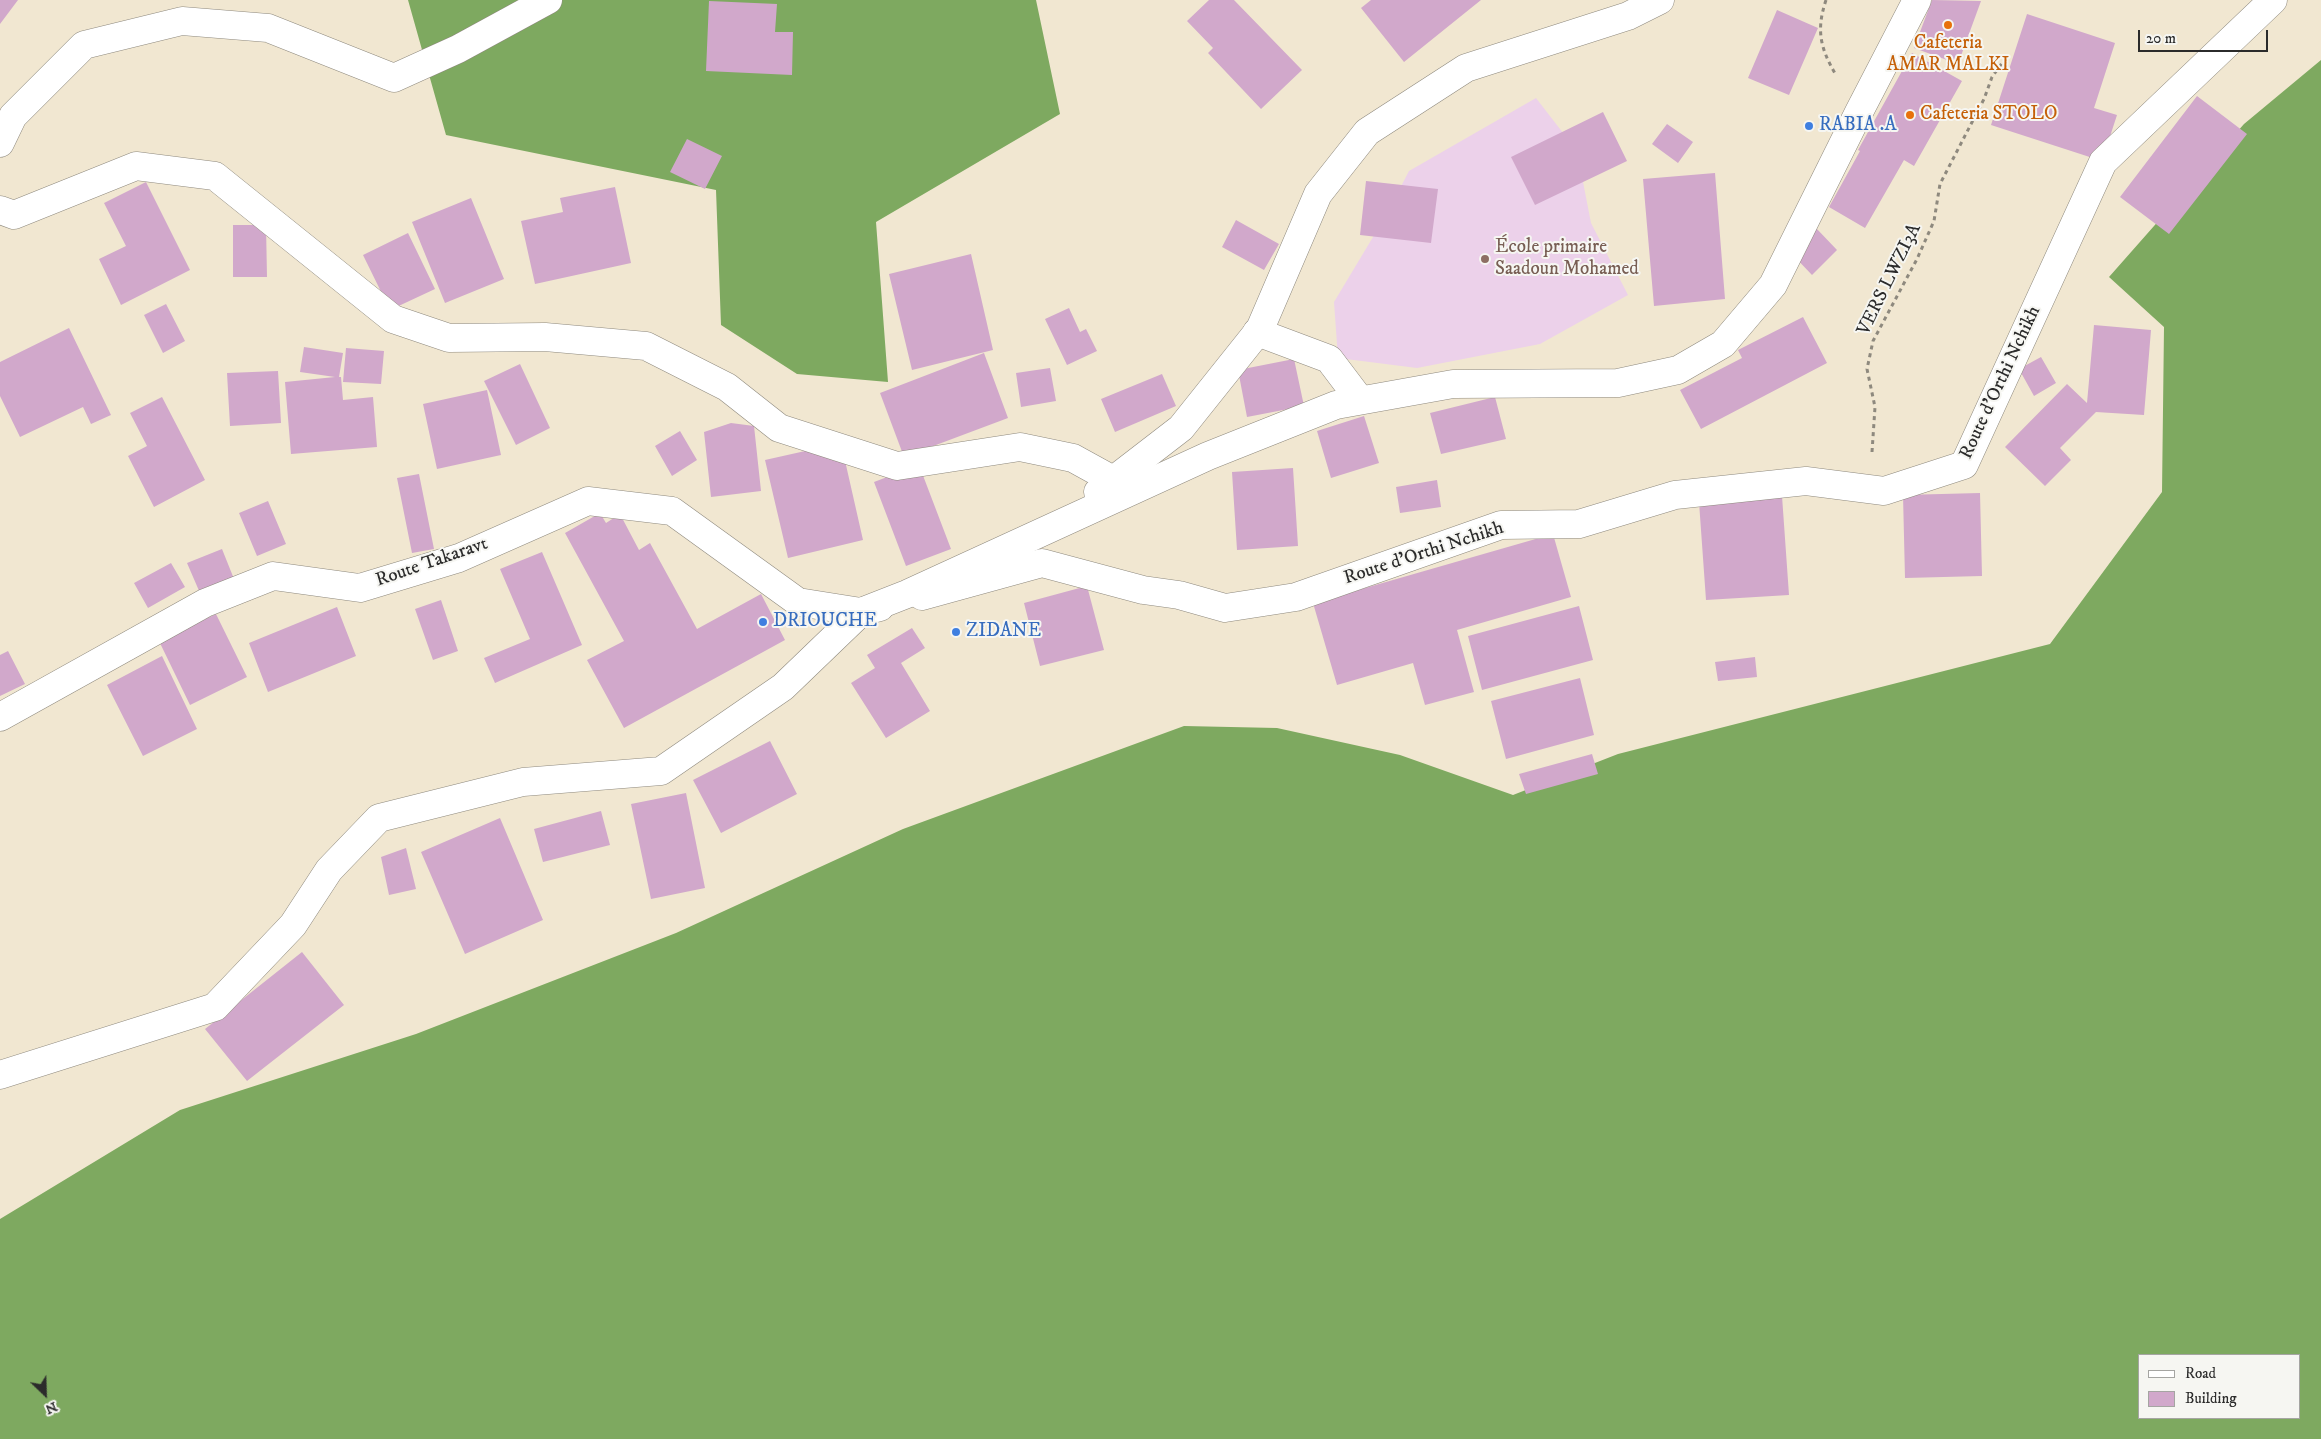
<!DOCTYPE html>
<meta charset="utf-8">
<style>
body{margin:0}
#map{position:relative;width:2321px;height:1439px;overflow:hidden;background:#f1e7d1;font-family:"IM FELL DW Pica",serif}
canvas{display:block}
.legend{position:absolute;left:2138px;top:1354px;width:162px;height:65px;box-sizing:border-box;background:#f6f6f2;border:1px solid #a5a5a2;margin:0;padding:6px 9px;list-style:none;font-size:15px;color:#2b2b2b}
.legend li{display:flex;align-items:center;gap:10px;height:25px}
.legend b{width:25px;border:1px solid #a5a5a2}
.north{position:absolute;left:20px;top:1369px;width:50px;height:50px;-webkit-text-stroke:4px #f6f6f2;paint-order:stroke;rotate:156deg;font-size:14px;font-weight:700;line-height:20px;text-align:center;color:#2b2b2b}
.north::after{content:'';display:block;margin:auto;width:18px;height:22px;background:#2b2b2b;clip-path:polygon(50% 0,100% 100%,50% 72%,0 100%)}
.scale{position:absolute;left:2138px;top:30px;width:130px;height:22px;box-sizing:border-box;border:2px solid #2b2b2b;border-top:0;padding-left:6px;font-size:15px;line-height:18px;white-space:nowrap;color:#2b2b2b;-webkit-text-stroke:4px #f6f6f2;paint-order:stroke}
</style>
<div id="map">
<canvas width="2321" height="1439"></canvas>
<ul class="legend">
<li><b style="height:6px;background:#fff"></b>Road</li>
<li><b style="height:14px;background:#d1a8cb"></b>Building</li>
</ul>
<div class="north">N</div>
<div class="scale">20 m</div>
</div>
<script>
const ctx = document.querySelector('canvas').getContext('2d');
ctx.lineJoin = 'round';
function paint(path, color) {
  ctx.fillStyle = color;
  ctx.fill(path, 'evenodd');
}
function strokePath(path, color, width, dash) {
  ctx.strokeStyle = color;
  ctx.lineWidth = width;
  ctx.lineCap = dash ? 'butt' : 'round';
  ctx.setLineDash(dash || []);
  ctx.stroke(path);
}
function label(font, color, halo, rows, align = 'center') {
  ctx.font = font + ' "IM FELL DW Pica",serif';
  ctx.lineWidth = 4;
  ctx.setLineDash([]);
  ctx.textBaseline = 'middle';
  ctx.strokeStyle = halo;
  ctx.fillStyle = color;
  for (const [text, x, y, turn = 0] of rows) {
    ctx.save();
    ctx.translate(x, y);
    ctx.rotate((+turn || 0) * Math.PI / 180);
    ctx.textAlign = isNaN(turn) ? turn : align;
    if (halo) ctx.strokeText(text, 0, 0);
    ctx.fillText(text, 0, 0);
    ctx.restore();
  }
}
paint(new Path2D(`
 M 1536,98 L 1577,151 L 1591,223 L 1628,295 L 1540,344 L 1417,368 L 1338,358 L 1334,302 L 1385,217 L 1409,171 Z`), '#ecd1ea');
paint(new Path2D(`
 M 408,0 L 1036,0 L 1060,114 L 876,222 L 888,382 L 797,374 L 721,325 L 716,190 L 446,135 Z
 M 2321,60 L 2321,1439 L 0,1439 L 0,1219 L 180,1110 L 416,1034 L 676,933 L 903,829 L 1184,726 L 1277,728 L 1400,755 L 1513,795 L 1618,754 L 2050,644 L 2162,492 L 2164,327 L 2109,277 L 2244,124 ZM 2140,1355 L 2300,1355 L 2300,1418 L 2140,1418 Z`), '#7ea960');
paint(new Path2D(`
 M 0,0 L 18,0 L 0,24 Z
 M 1209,0 L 1234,0 L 1302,70 L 1261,109 L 1208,53 L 1213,48 L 1187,21 Z
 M 1371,0 L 1481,0 L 1404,62 L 1361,8 Z
 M 1932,0 L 1981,1 L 1958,64 L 1914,48 Z
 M 709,1 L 777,4 L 775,32 L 793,32 L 792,75 L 706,71 Z
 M 1777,10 L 1818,28 L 1789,95 L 1748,78 Z
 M 2027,14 L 2115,43 L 2094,108 L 2117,115 L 2102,161 L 1991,125 Z
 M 1912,53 L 1962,81 L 1914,166 L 1904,160 L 1865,228 L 1829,207 L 1860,151 L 1858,150 Z
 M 2197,96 L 2247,134 L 2169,234 L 2120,197 Z
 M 1603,112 L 1627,161 L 1535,205 L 1511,157 Z
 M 1667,124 L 1693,142 L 1678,163 L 1652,144 Z
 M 687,139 L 722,156 L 705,189 L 670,172 Z
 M 1715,173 L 1725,299 L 1654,306 L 1643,179 Z
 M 1366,181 L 1438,189 L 1431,243 L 1360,235 Z
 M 146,182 L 190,270 L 121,305 L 99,259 L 126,246 L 104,203 Z
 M 615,187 L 631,263 L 535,284 L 521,221 L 563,212 L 560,198 Z
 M 471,198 L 504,279 L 445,303 L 412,222 Z
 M 1236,220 L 1279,244 L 1264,270 L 1222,247 Z
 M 233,225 L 266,225 L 267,277 L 233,277 Z
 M 1816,228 L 1837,250 L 1812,275 L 1791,253 Z
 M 408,233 L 435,289 L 390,310 L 363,255 Z
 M 971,254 L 993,350 L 912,370 L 889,274 Z
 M 166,304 L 185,341 L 163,353 L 144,315 Z
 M 1069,308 L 1080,332 L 1086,329 L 1097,351 L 1067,365 L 1045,319 Z
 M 1803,317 L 1827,363 L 1701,429 L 1680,390 L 1742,358 L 1738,350 Z
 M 2094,325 L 2151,330 L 2144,415 L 2096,412 L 2060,448 L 2071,460 L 2045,486 L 2005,447 L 2067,384 L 2087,403 Z
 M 69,328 L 111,415 L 91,424 L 83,407 L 20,437 L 0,396 L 0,362 Z
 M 304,347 L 343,353 L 339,377 L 341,377 L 343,400 L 373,397 L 377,447 L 291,454 L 285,382 L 335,377 L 300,372 Z
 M 346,348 L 384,351 L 381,384 L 343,382 Z
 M 984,353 L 1008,418 L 904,457 L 880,393 Z
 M 2041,357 L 2056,383 L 2034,396 L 2019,369 Z
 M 1294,359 L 1304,406 L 1247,417 L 1238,370 Z
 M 520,364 L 550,428 L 516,445 L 484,381 Z
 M 1050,368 L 1056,401 L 1021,407 L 1016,373 Z
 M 278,371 L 281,423 L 230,426 L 227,373 Z
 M 1162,374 L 1176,406 L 1115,432 L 1101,399 Z
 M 487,390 L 501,455 L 437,469 L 423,404 Z
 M 162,397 L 205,480 L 154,507 L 128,456 L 147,446 L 130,413 Z
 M 1495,397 L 1506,439 L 1441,454 L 1430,413 Z
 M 1364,416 L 1379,463 L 1331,478 L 1317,431 Z
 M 731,423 L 754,426 L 761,491 L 711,497 L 704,432 Z
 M 680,431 L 697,460 L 672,476 L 655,446 Z
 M 841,443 L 863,540 L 788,558 L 765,460 Z
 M 919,465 L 951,549 L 906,566 L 874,482 Z
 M 1293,468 L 1298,546 L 1237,550 L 1232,472 Z
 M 419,474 L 434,549 L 412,553 L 397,478 Z
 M 1437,480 L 1441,507 L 1400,513 L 1396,487 Z
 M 1980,493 L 1982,576 L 1905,578 L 1903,495 Z
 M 1782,496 L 1789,595 L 1706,600 L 1699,502 Z
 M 268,501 L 286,544 L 257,556 L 239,513 Z
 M 600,513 L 606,523 L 620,514 L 639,550 L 650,543 L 697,629 L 761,594 L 785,640 L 624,728 L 587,660 L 624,641 L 565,533 Z
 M 1553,534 L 1571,597 L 1457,630 L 1474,692 L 1425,705 L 1413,663 L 1337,685 L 1313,603 Z
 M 222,549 L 234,579 L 200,593 L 187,563 Z
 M 542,552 L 582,645 L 495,683 L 484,658 L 530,639 L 500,569 Z
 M 171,563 L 185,587 L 148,608 L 134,583 Z
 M 1087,586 L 1104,650 L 1040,666 L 1024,603 Z
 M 441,600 L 458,651 L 433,660 L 415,609 Z
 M 1579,606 L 1593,660 L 1482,690 L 1468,636 Z
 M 337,607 L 356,656 L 268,692 L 249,643 Z
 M 216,614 L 247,677 L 190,705 L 159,641 Z
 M 912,628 L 925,648 L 901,663 L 930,711 L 886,738 L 851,683 L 875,668 L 867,655 Z
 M 8,651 L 25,684 L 0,696 L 0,655 Z
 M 162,656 L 197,729 L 143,756 L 107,685 Z
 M 1755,657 L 1757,677 L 1718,681 L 1715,662 Z
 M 1580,678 L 1594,735 L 1506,759 L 1491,701 Z
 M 770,741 L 797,794 L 721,833 L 693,780 Z
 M 1592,754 L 1598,774 L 1526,794 L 1519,774 Z
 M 686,793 L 705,888 L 651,899 L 631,804 Z
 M 601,811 L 610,845 L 543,862 L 534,829 Z
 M 500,818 L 543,920 L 465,954 L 421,852 Z
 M 406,848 L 416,889 L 389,895 L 381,857 Z
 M 302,952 L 344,1005 L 247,1081 L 205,1029 Z`), '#d1a8cb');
const pedestrian = new Path2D(`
 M 1257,332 L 1329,359 L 1360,400`);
const minor = new Path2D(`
 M 0,143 L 13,116 L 84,45 L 182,21 L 268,28 L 394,78 L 458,49 L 548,0
 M 0,210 L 14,215 L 136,166 L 215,176 L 393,319 L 449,338 L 545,337 L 646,346 L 727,387 L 779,428 L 897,466 L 1020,447 L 1073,458 L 1113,480
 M 1098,492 L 1181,428 L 1260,329 L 1318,194 L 1367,132 L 1466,68 L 1628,16 L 1660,0
 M 922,596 L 1042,563 L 1143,590 L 1179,595 L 1225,608 L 1296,597 L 1501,525 L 1579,524 L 1675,495 L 1806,481 L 1884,491 L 1964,465 L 2103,162 L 2273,0
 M 0,717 L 205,603 L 273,576 L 360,588 L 459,558 L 588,501 L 672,511 L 798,602 L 861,612 L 880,607`);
const tertiary = new Path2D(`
 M 0,1075 L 215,1007 L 293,925 L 329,870 L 379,818 L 523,782 L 661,771 L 783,687 L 861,612 L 907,594 L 1208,456 L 1336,405 L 1453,384 L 1618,383 L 1678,370 L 1723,344 L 1773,285 L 1859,112 L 1917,0`);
strokePath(pedestrian, '#8e897e', 29);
strokePath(minor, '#8e897e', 29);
strokePath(tertiary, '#8e897e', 29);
strokePath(new Path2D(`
 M 1826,0 C 1816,30 1820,48 1836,75
 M 1872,452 L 1875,407 L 1867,369 L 1873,341 L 1917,259 L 1934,221 L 1940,184 L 1984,99 L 1992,77 L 2002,63`), '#8e897e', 3, [4, 4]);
strokePath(pedestrian, '#fff', 28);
strokePath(minor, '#fff', 28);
strokePath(tertiary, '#fff', 28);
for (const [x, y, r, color] of [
 [1948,25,5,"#e8710a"],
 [1910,115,5,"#e8710a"],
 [1809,126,5,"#3f7fe0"],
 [1485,259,5,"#8d6e63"],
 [763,622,5,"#3f7fe0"],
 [956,632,5,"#3f7fe0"]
]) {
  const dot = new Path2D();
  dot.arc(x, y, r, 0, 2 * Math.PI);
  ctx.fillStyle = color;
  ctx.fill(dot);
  strokePath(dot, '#f6f6f2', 2);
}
label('19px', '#c56008', '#f6f6f2', [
 ["Cafeteria",1948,44],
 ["AMAR MALKI",1948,66],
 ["Cafeteria STOLO",1920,115,"left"]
]);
label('19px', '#366cbe', '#f6f6f2', [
 ["RABIA .A",1819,126],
 ["DRIOUCHE",773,622],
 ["ZIDANE",966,632]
], 'left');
label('19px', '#785e54', '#f6f6f2', [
 ["École primaire",1495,248],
 ["Saadoun Mohamed",1495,270]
], 'left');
label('19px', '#2b2b2b', '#f6f6f2', [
 ["VERS LWZI3A",1890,280,-64],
 ["Route d'Orthi Nchikh",2001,383,-65],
 ["Route d'Orthi Nchikh",1424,554,-18],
 ["Route Takaravt",432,563,-19]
]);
</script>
